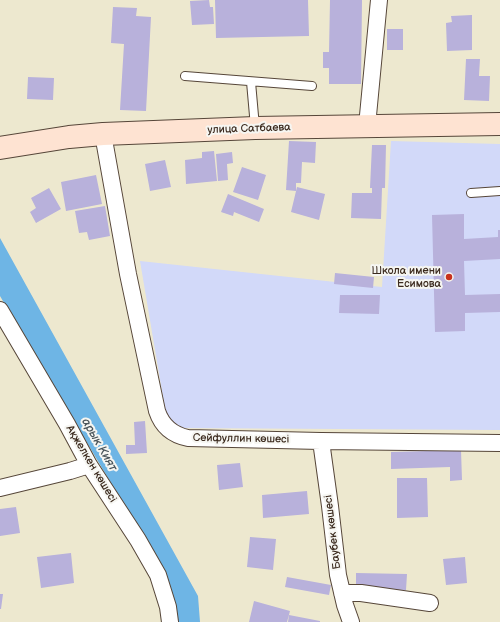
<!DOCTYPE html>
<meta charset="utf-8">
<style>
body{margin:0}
canvas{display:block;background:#ede8cf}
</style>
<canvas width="500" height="622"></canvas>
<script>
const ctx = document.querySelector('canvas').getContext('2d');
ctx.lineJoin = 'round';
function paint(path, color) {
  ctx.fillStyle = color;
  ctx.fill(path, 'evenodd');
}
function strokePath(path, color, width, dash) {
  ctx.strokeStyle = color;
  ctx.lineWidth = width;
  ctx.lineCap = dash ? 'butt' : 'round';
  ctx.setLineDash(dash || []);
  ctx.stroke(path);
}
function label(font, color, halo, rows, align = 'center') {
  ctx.font = font + ' "Balsamiq Sans",sans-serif';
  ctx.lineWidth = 4;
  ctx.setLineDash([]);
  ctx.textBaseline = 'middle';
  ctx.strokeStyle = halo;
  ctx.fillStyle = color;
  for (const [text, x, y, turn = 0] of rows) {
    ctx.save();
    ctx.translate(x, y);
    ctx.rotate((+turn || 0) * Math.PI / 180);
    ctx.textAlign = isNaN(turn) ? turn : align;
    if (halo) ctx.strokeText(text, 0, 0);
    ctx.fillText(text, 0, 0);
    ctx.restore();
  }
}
paint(new Path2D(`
 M 391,141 L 500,144 L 500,430 L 179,428 L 166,415 L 140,261 L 382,287 Z`), '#d2d9f9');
paint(new Path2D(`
 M 0,238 L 198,596 L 200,622 L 177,622 L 150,549 L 0,296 Z`), '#6eb5e5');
paint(new Path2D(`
 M 209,0 L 210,7 L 213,7 L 214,24 L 192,25 L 190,1 Z
 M 215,0 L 308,0 L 309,36 L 216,38 Z
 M 330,0 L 362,0 L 361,84 L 329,84 L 329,68 L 323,68 L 323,52 L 329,52 Z
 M 113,7 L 137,8 L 136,16 L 151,17 L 146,111 L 120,110 L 124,44 L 111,43 Z
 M 472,15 L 472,50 L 447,51 L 446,23 L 452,22 L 451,16 Z
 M 387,29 L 403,29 L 403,50 L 387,50 Z
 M 466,59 L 480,59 L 479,76 L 490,76 L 489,101 L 464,100 Z
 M 28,77 L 54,78 L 53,100 L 27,99 Z
 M 289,141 L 316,142 L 315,163 L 302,162 L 301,183 L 296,183 L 296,191 L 286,190 Z
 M 372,145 L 386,145 L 385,188 L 382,188 L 381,219 L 351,218 L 352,193 L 372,193 L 372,188 L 370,188 Z
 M 214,151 L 217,181 L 186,184 L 185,160 L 202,158 L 202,152 Z
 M 232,152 L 233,163 L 227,164 L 228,180 L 218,181 L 216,154 Z
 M 165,160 L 171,187 L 150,191 L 145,164 Z
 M 242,167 L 266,175 L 258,200 L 233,192 Z
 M 96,175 L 102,204 L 66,211 L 61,182 Z
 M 297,187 L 325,194 L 319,220 L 291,212 Z
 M 49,188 L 61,209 L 36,223 L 30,212 L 36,208 L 31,198 Z
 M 228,194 L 264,209 L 259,222 L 234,212 L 233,216 L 221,212 Z
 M 105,206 L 110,236 L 89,240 L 87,232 L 79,233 L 75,211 Z
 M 464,214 L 464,239 L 498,237 L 498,230 L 500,230 L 500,259 L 464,261 L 465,295 L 500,294 L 500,312 L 465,313 L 465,331 L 435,332 L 432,215 Z
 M 335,273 L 374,277 L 373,288 L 334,284 Z
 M 340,295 L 380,295 L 379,314 L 339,313 Z
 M 145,421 L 147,453 L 126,454 L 126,445 L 135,445 L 134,422 Z
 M 461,450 L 462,480 L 450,481 L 450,467 L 391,469 L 391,452 Z
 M 240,463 L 243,487 L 219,490 L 217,465 Z
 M 397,478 L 427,478 L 428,517 L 397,518 Z
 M 307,491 L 309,514 L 263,518 L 262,495 Z
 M 16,507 L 20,533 L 0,536 L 0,509 Z
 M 250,537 L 276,539 L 273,570 L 247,567 Z
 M 71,553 L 74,583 L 41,588 L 37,557 Z
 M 465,557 L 467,583 L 446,585 L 443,559 Z
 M 356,573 L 407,574 L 406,590 L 362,589 L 356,586 Z
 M 287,577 L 331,585 L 329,595 L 285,587 Z
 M 0,594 L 3,594 L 1,609 L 0,609 Z
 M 254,601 L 290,611 L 287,622 L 249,622 Z
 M 289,615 L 320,621 L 320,622 L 288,622 Z`), '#b8b1db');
const lane = new Path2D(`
 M 185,76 L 312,86
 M 251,82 L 255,127
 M 471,193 L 500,191`);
const street = new Path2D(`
 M 367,126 L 379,0
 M 103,134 L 128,274 L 157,411 C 162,426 173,435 188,438 L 321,441 L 500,443
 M 0,310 L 67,424 L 89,465 L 138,540 L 158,575 L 168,607 L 170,622
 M 321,441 L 330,506 L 338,575 L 345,605 L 351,622
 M 0,488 L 70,471 L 89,465
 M 342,593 L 361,593 L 430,603`);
const secondary = new Path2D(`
 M 0,148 L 69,137 L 103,134 L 255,128 L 500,124`);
strokePath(lane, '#564639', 10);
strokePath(street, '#564639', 18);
strokePath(secondary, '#564639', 24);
strokePath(lane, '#fff', 8);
strokePath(street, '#fff', 16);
strokePath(secondary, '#fee3d2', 22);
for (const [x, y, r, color] of [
 [449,277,4,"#c8321e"]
]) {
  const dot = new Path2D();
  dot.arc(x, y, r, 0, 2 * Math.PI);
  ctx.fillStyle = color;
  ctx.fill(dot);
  strokePath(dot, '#f6f6f2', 1.5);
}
label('11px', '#3b2a1e', '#f6f6f2', [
 ["улица Сатбаева",249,129,-2],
 ["Сейфуллин көшесі",241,439,1],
 ["Ақжелкен көшесі",91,464,59],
 ["Баубек көшесі",333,532,-97]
]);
label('11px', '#3b2a1e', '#f6f6f2', [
 ["Школа имени",441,271],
 ["Есимова",441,284]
], 'right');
label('italic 12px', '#4a545a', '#f6f6f2', [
 ["арык Кият",99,445,60]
]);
</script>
